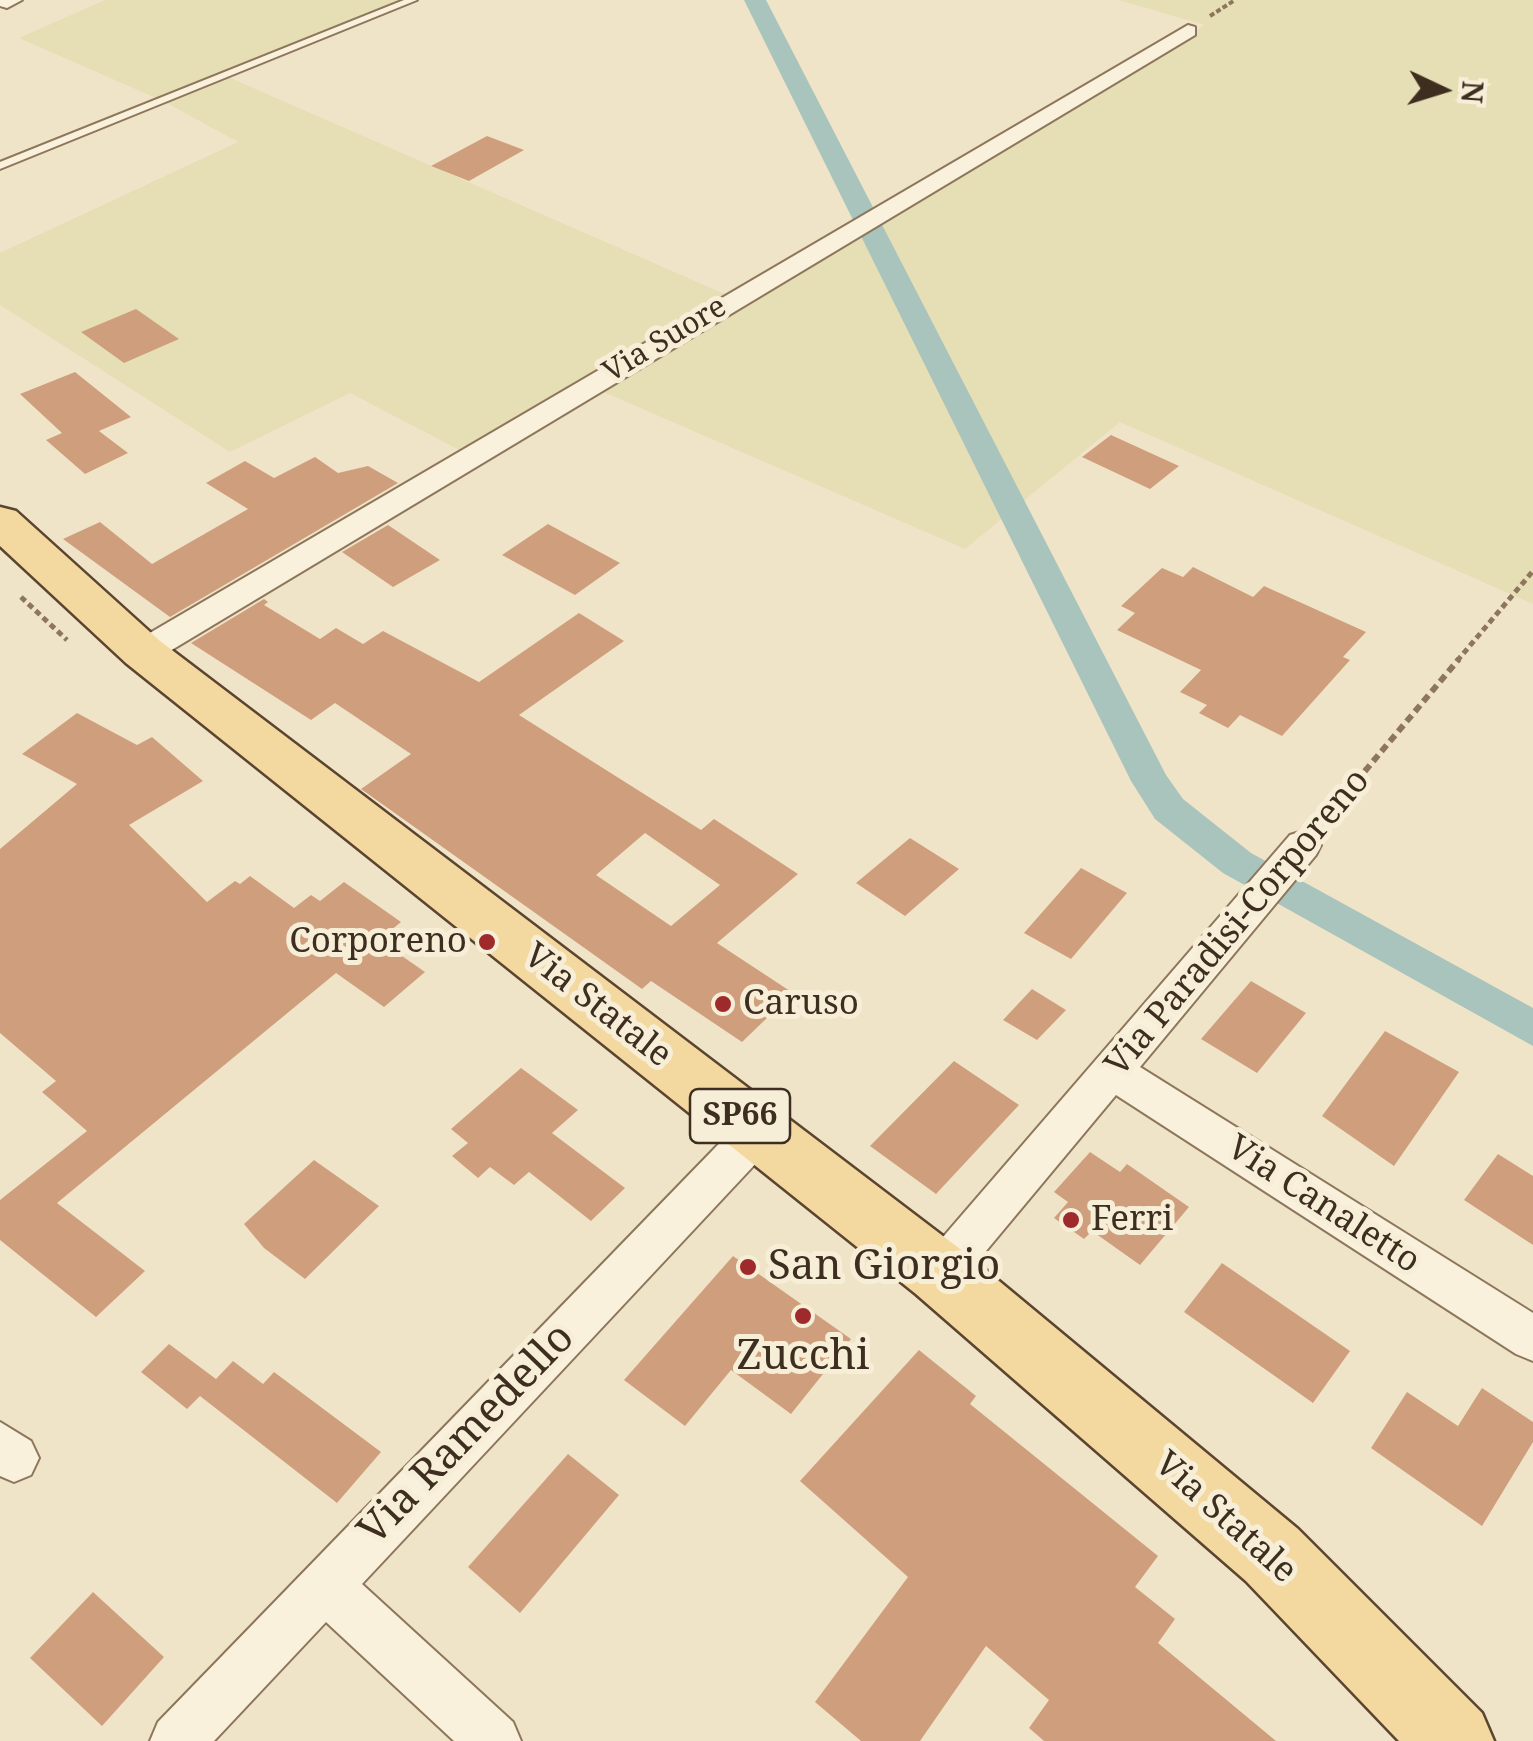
<!DOCTYPE html>
<style>
body{margin:0}
#map{position:relative;width:1533px;height:1741px;overflow:hidden;background:#f0e4c8;font-family:"Noto Serif",serif}
canvas{display:block}
.north{position:absolute;left:1393px;top:40px;width:100px;height:100px;-webkit-text-stroke:8px #f7eed8;paint-order:stroke;rotate:94deg;font-size:28px;font-weight:700;line-height:40px;text-align:center;color:#3d2e20}
.north::after{content:'';display:block;margin:auto;width:35px;height:45px;background:#3d2e20;clip-path:polygon(50% 0,100% 100%,50% 72%,0 100%)}
</style>
<div id="map">
<canvas width="1533" height="1741"></canvas>
<div class="north">N</div>
</div>
<script>
const ctx = document.querySelector('canvas').getContext('2d');
ctx.lineJoin = 'round';
function paint(path, color) {
  ctx.fillStyle = color;
  ctx.fill(path, 'evenodd');
}
function strokePath(path, color, width, dash) {
  ctx.strokeStyle = color;
  ctx.lineWidth = width;
  ctx.lineCap = dash ? 'butt' : 'round';
  ctx.setLineDash(dash || []);
  ctx.stroke(path);
}
function label(font, color, halo, rows, align = 'center') {
  ctx.font = font + ' "Noto Serif",serif';
  ctx.lineWidth = 10;
  ctx.setLineDash([]);
  ctx.textBaseline = 'middle';
  ctx.strokeStyle = halo;
  ctx.fillStyle = color;
  for (const [text, x, y, turn = 0] of rows) {
    ctx.save();
    ctx.translate(x, y);
    ctx.rotate((+turn || 0) * Math.PI / 180);
    ctx.textAlign = isNaN(turn) ? turn : align;
    if (halo) ctx.strokeText(text, 0, 0);
    ctx.fillText(text, 0, 0);
    ctx.restore();
  }
}
paint(new Path2D(`
 M 105,0 L 405,0 L 228,77 L 736,299 L 1205,25 L 1118,0 L 1533,0 L 1533,604 L 1120,422 L 965,549 L 599,390 L 469,455 L 350,393 L 230,452 L 0,305 L 0,253 L 238,142 L 163,101 L 19,38 Z`), '#e6deb5');
paint(new Path2D(`
 M 744,0 L 766,0 L 1166,775 L 1183,799 L 1251,853 L 1533,1008 L 1533,1046 L 1223,873 L 1155,819 L 1131,781 Z`), '#a9c4bc');
paint(new Path2D(`
 M 487,136 L 524,150 L 469,181 L 431,166 Z
 M 136,309 L 179,339 L 124,363 L 81,332 Z
 M 75,372 L 131,417 L 99,431 L 128,453 L 85,474 L 46,440 L 62,433 L 20,394 Z
 M 1111,435 L 1179,466 L 1150,489 L 1082,457 Z
 M 315,457 L 338,473 L 368,466 L 398,483 L 170,617 L 63,539 L 100,522 L 152,564 L 248,509 L 206,483 L 245,461 L 274,478 Z
 M 548,524 L 620,563 L 575,595 L 502,555 Z
 M 388,525 L 440,560 L 393,587 L 342,552 Z
 M 1193,567 L 1253,597 L 1264,586 L 1366,632 L 1343,657 L 1350,660 L 1282,736 L 1240,715 L 1228,728 L 1199,713 L 1207,705 L 1180,692 L 1201,670 L 1117,630 L 1135,613 L 1121,606 L 1162,568 L 1183,577 Z
 M 264,599 L 268,602 L 264,605 L 320,639 L 336,628 L 363,644 L 383,631 L 479,682 L 579,613 L 624,641 L 519,715 L 701,830 L 714,819 L 798,874 L 717,943 L 793,993 L 742,1042 L 651,981 L 642,989 L 361,789 L 411,754 L 335,703 L 311,720 L 191,643 ZM 645,833 L 720,885 L 671,926 L 596,875 Z
 M 77,713 L 137,745 L 152,737 L 203,781 L 129,825 L 207,902 L 235,881 L 240,884 L 250,876 L 294,908 L 311,895 L 320,901 L 344,882 L 401,922 L 379,940 L 425,972 L 384,1007 L 336,973 L 57,1203 L 145,1271 L 96,1317 L 0,1240 L 0,1200 L 87,1131 L 42,1092 L 56,1081 L 0,1033 L 0,849 L 77,784 L 22,754 Z
 M 910,838 L 959,869 L 905,916 L 856,883 Z
 M 1081,868 L 1127,893 L 1071,959 L 1024,933 Z
 M 1251,981 L 1306,1013 L 1257,1073 L 1201,1039 Z
 M 1032,989 L 1066,1010 L 1037,1040 L 1003,1020 Z
 M 1385,1031 L 1459,1072 L 1394,1166 L 1322,1116 Z
 M 954,1061 L 1019,1105 L 936,1194 L 870,1146 Z
 M 521,1068 L 578,1110 L 552,1133 L 625,1188 L 591,1221 L 529,1172 L 514,1185 L 490,1167 L 478,1178 L 452,1156 L 468,1143 L 451,1129 Z
 M 1090,1152 L 1120,1172 L 1127,1164 L 1189,1207 L 1140,1265 L 1092,1231 L 1084,1239 L 1054,1218 L 1068,1202 L 1054,1192 Z
 M 1498,1154 L 1533,1176 L 1533,1245 L 1464,1200 Z
 M 314,1160 L 379,1206 L 305,1279 L 264,1248 L 244,1224 Z
 M 733,1256 L 851,1339 L 791,1414 L 731,1370 L 685,1426 L 624,1380 Z
 M 1222,1263 L 1350,1351 L 1313,1403 L 1184,1312 Z
 M 169,1344 L 216,1379 L 233,1361 L 263,1384 L 274,1372 L 381,1452 L 337,1503 L 200,1396 L 203,1393 L 187,1409 L 141,1372 Z
 M 919,1350 L 976,1396 L 970,1404 L 1158,1556 L 1135,1587 L 1175,1619 L 1158,1643 L 1276,1741 L 1044,1741 L 1029,1728 L 1049,1700 L 986,1646 L 920,1741 L 861,1741 L 815,1702 L 908,1577 L 800,1481 Z
 M 1482,1388 L 1533,1422 L 1533,1442 L 1482,1526 L 1371,1448 L 1407,1392 L 1458,1426 Z
 M 568,1454 L 619,1495 L 520,1613 L 468,1567 Z
 M 93,1592 L 164,1657 L 102,1726 L 30,1658 Z`), '#cf9f7d');
const lane = new Path2D(`
 M 404,0 L 417,0 L 0,169 L 0,162 Z`);
const street = new Path2D(`
 M 0,0 L 22,0 L 7,8 L 0,6 Z
 M 1188,25 L 1195,27 L 1195,35 L 155,660 L 131,660 L 126,652 L 131,644 Z
 M 1303,831 L 1316,835 L 1321,845 L 1316,855 L 1140,1067 L 1533,1313 L 1533,1361 L 1516,1354 L 1116,1095 L 956,1287 L 940,1293 L 924,1287 L 917,1273 L 924,1259 L 1290,835 Z
 M 759,1113 L 774,1118 L 780,1131 L 774,1144 L 362,1584 L 513,1722 L 521,1741 L 454,1741 L 326,1622 L 214,1741 L 150,1741 L 158,1722 L 744,1118 Z
 M 0,1422 L 31,1441 L 39,1458 L 31,1475 L 14,1482 L 0,1476 Z`);
const primary = new Path2D(`
 M 0,507 L 16,511 L 160,641 L 964,1252 L 1298,1529 L 1482,1713 L 1494,1741 L 1399,1741 L 1246,1581 L 916,1294 L 126,663 L 0,546 Z`);
strokePath(lane, '#8d765c', 4);
strokePath(street, '#8d765c', 4);
strokePath(primary, '#5b4430', 5);
strokePath(new Path2D(`
 M 1210,16 L 1235,0`), '#8d765c', 4, [5, 2.5]);
strokePath(new Path2D(`
 M 21,597 L 67,640
 M 1457,661 L 1533,571`), '#8d765c', 5, [6, 4]);
strokePath(new Path2D(`
 M 1323,821 L 1459,659`), '#8d765c', 6, [8, 5]);
paint(lane, '#faf1dc');
paint(street, '#faf1dc');
paint(primary, '#f3d9a0');
for (const [x, y, r, color] of [
 [487,942,10,"#9e2a2b"],
 [723,1004,10,"#9e2a2b"],
 [1071,1220,10,"#9e2a2b"],
 [748,1267,10,"#9e2a2b"],
 [803,1316,10,"#9e2a2b"]
]) {
  const dot = new Path2D();
  dot.arc(x, y, r, 0, 2 * Math.PI);
  ctx.fillStyle = color;
  ctx.fill(dot);
  strokePath(dot, '#f7eed8', 4);
}
label('30px', '#3d2e20', '#f7eed8', [
 ["Via Suore",665,340,-31]
]);
for (const [x, y, w] of [
 [740,1116,100]
]) {
  const box = new Path2D();
  box.roundRect(x - w / 2, y - 27, w, 54, 8);
  ctx.fillStyle = '#f7eed8';
  ctx.fill(box);
  strokePath(box, '#3d2e20', 2.5);
}
label('bold 32px', '#3d2e20', null, [
 ["SP66",740,1116]
]);
label('35px', '#3d2e20', '#f7eed8', [
 ["Via Paradisi-Corporeno",1238,923,-50],
 ["Via Statale",597,1006,38],
 ["Via Canaletto",1323,1205,33],
 ["Via Statale",1225,1518,42]
]);
label('35px', '#3d2e20', '#f7eed8', [
 ["Corporeno",467,942,"right"],
 ["Caruso",743,1004],
 ["Ferri",1091,1220]
], 'left');
label('42px', '#3d2e20', '#f7eed8', [
 ["San Giorgio",768,1267],
 ["Zucchi",803,1357,"center"]
], 'left');
label('42px', '#3d2e20', '#f7eed8', [
 ["Via Ramedello",467,1435,-46]
]);
</script>
